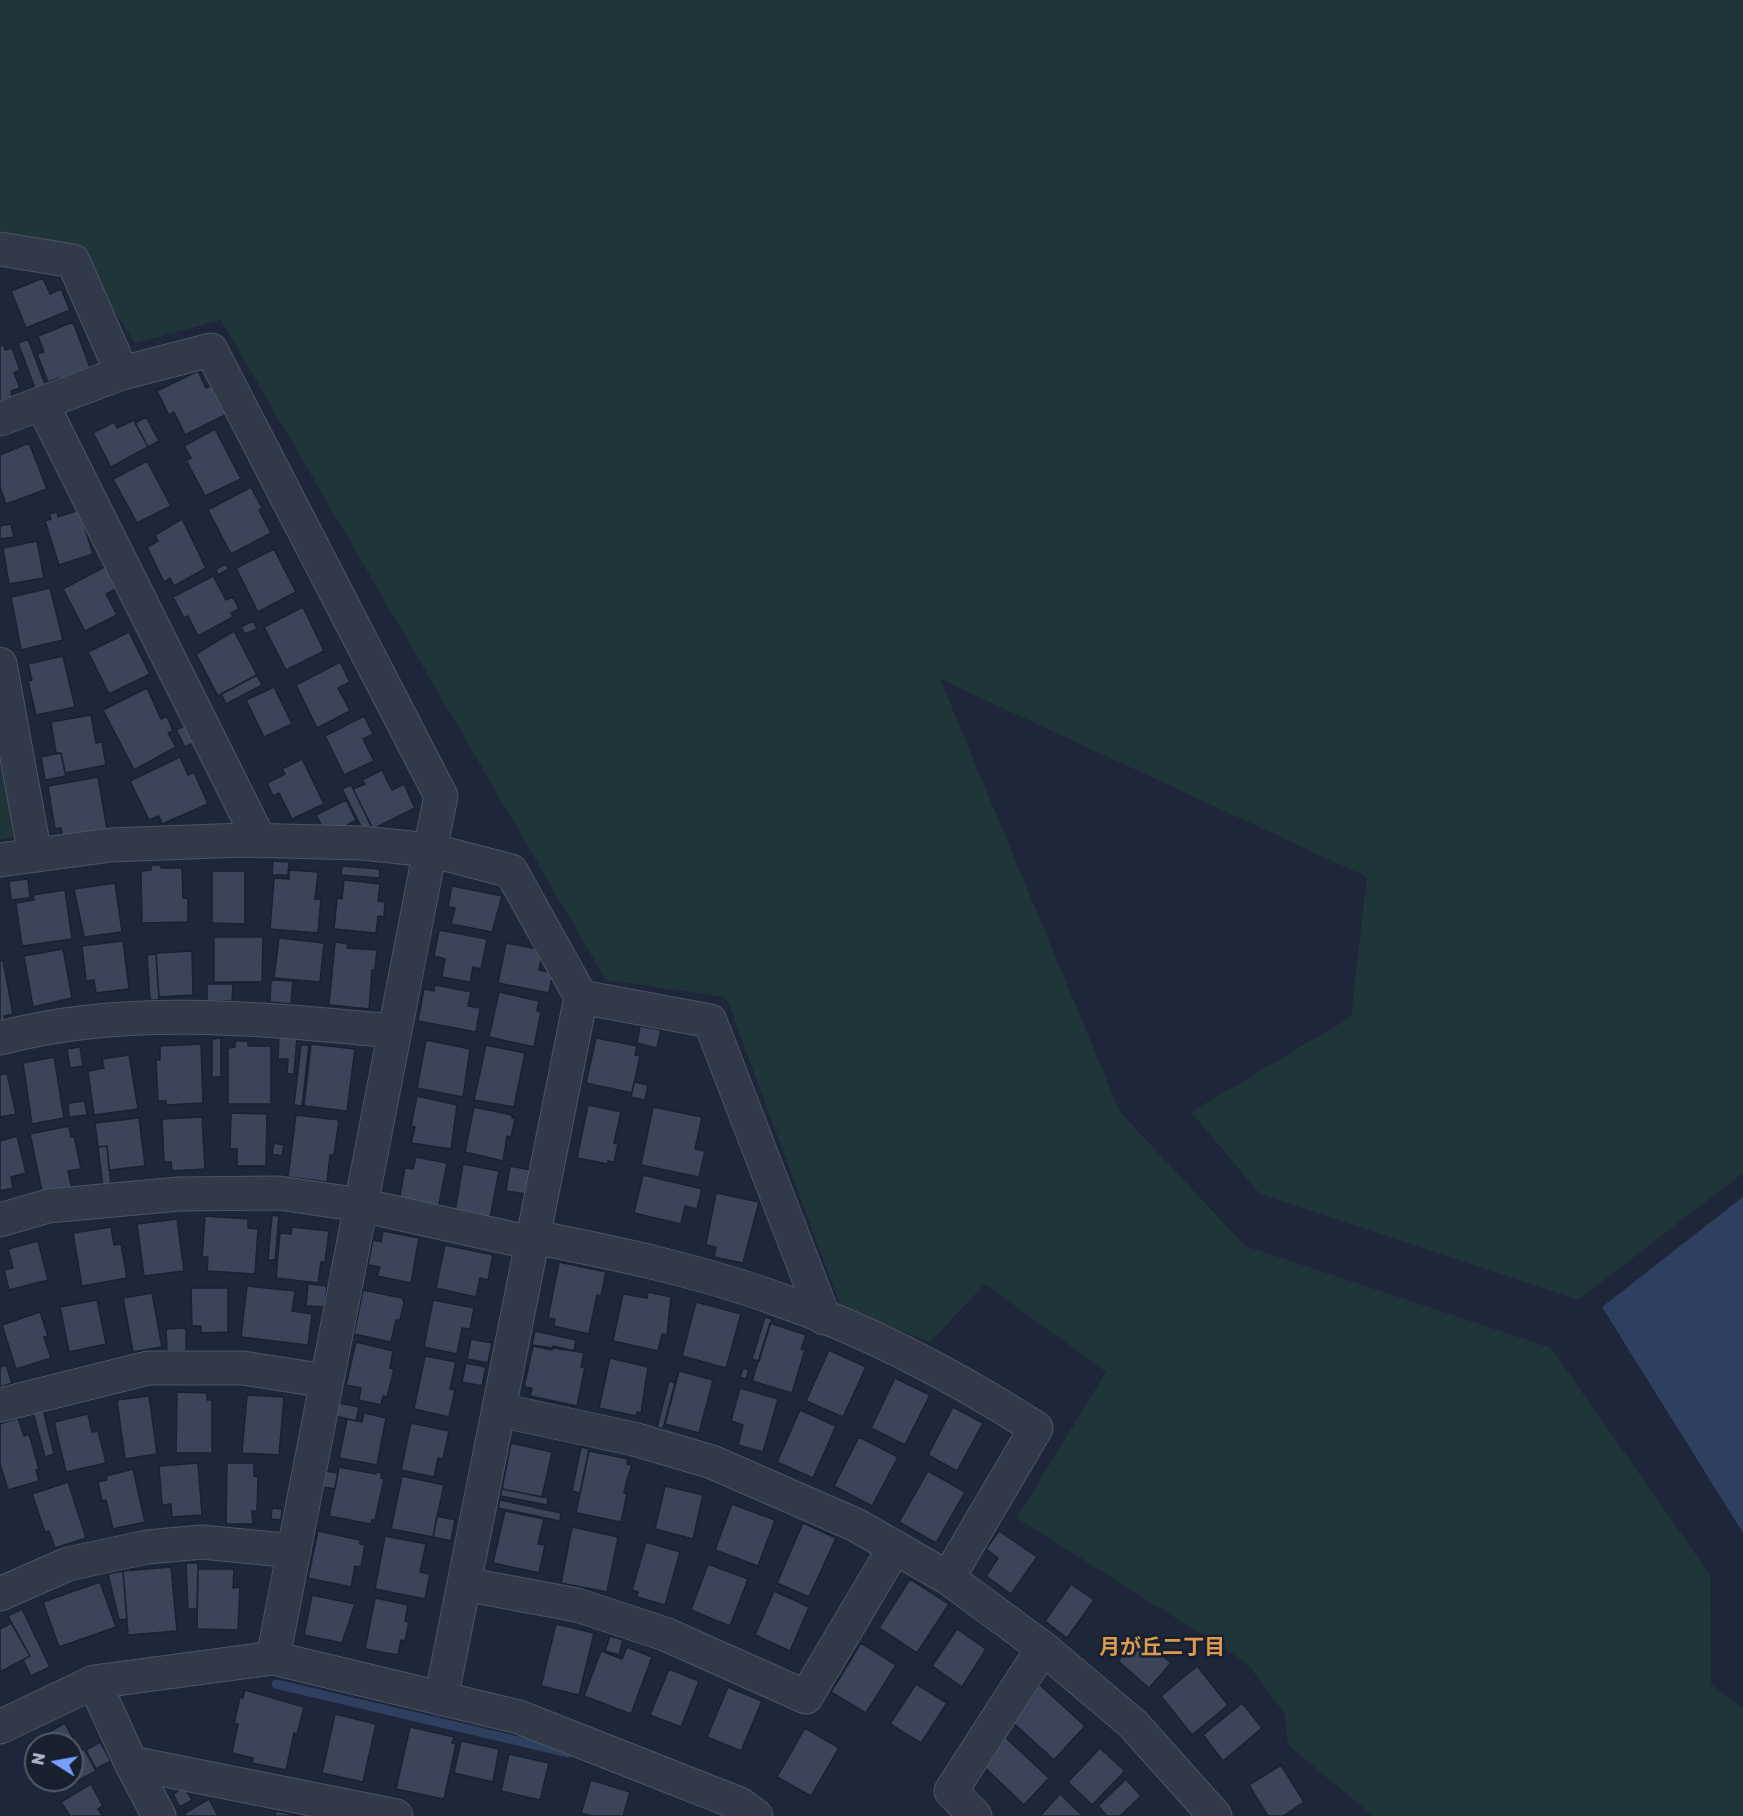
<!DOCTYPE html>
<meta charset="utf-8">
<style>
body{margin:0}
#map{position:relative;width:1743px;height:1816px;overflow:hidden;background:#1e2739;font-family:"Golos Text",sans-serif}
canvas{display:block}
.north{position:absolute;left:24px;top:1732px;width:60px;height:60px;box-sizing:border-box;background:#181f2d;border:2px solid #535b6a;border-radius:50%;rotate:281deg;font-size:16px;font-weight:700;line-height:24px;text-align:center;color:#acb4c6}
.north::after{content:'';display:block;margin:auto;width:21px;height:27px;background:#78a1ff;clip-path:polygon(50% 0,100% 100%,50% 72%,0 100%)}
</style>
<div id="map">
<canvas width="1743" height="1816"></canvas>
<div class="north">N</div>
</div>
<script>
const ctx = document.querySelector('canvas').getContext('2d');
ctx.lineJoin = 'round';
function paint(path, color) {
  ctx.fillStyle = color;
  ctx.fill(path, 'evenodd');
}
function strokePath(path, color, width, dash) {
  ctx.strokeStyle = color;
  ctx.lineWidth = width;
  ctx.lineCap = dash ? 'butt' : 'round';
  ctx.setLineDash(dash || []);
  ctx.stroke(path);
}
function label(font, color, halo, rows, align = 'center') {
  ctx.font = font + ' "Golos Text","Noto Sans JP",sans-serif';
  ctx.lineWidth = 5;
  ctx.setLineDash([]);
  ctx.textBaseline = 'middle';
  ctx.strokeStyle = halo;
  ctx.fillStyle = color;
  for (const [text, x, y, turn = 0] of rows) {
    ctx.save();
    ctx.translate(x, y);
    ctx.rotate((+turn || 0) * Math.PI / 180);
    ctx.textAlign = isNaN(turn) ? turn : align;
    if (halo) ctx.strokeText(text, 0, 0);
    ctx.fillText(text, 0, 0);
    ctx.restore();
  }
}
paint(new Path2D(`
 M 0,0 L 1743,0 L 1743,1173 L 1578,1300 L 1260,1194 L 1191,1112 L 1351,1017 L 1367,877 L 940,679 L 1120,1112 L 1245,1246 L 1551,1348 L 1710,1575 L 1711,1684 L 1743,1708 L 1743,1816 L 1373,1816 L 1288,1745 L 1285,1714 L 1247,1663 L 1017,1518 L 1106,1372 L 985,1284 L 930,1342 L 841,1307 L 726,997 L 606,980 L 221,320 L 135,343 L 74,249 L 0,231 Z
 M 0,735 L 19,836 L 0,840 Z`), '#20353a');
paint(new Path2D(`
 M 1743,1197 L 1743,1533 L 1602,1307 Z`), '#2f3f60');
strokePath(new Path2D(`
 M 276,1684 L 569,1753`), '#2f3f60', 9);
const building = new Path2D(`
 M 43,278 L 50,294 L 61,289 L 70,310 L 26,328 L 11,291 Z
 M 73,322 L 91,370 L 60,382 L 59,378 L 48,382 L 37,354 L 44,352 L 38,336 Z
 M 28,339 L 46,387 L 36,391 L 18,343 Z
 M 4,345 L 5,350 L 12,348 L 20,370 L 14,373 L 20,388 L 11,391 L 12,397 L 0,401 L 0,346 Z
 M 198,371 L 206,388 L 212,385 L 227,414 L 185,435 L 174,412 L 169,415 L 157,391 Z
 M 146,417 L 159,441 L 148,447 L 135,423 Z
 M 134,420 L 148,447 L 111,467 L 93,433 L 114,422 L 117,428 Z
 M 215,429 L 241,479 L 205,496 L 186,460 L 191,458 L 184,446 Z
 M 29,443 L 47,489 L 6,504 L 0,487 L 0,455 Z
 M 147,461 L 171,506 L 137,523 L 113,479 Z
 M 251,487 L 262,508 L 259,510 L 271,533 L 231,554 L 208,510 Z
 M 79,510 L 93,554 L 59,565 L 45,521 L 51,519 L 49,514 L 57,512 L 58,517 Z
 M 182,519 L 206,568 L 174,586 L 170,578 L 164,582 L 147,547 L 158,541 L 155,535 Z
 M 11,524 L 14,537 L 0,539 L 0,526 Z
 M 37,541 L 44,578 L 9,584 L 3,548 Z
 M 274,549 L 296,592 L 258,612 L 236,568 Z
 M 226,564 L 229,569 L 218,575 L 216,569 Z
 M 106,566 L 118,588 L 106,594 L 117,615 L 85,631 L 63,589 Z
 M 213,576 L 226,600 L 233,597 L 239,609 L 231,613 L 233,617 L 198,636 L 188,616 L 184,618 L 173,597 Z
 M 50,588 L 63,640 L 21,650 L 11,597 Z
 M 303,607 L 324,651 L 286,670 L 264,627 Z
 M 253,621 L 257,629 L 245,634 L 241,627 Z
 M 234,631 L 257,675 L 218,696 L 196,654 Z
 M 129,632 L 150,674 L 109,694 L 88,652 Z
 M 63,656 L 75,707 L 36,715 L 28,681 L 32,680 L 28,664 Z
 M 340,662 L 350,682 L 338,688 L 350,711 L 317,728 L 296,685 Z
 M 257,675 L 262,685 L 226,704 L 221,694 Z
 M 274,687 L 292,724 L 264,737 L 246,700 Z
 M 147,688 L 161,719 L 167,716 L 173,731 L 168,733 L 176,747 L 134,770 L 103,710 Z
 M 91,715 L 96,743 L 102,742 L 106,765 L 65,773 L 61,753 L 56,753 L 51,722 Z
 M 364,716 L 373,734 L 363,739 L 374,761 L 344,775 L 325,736 Z
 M 195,721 L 204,738 L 185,747 L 176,730 Z
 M 61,753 L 66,776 L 45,780 L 41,757 Z
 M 180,757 L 188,775 L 194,772 L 208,804 L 162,824 L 159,816 L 149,820 L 130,781 Z
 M 302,759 L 324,804 L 292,819 L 279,793 L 273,796 L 267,783 L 285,774 L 282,769 Z
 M 382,770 L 392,790 L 404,784 L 415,808 L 373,829 L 353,789 L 365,784 L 362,780 Z
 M 98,777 L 107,829 L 63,837 L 61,828 L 55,829 L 48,786 Z
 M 351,785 L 371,826 L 363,830 L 342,789 Z
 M 346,800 L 356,820 L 334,833 L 324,831 L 316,815 Z
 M 273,861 L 289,862 L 288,875 L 272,875 Z
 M 151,865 L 161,865 L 161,868 L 182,868 L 183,898 L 188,899 L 188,922 L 142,923 L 141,871 L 151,870 Z
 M 342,866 L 380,869 L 379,878 L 341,875 Z
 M 289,870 L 318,872 L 315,899 L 321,899 L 318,933 L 270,929 L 274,878 L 289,879 Z
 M 212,871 L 245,871 L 245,924 L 212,923 Z
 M 28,879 L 30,898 L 11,900 L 9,881 Z
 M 344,880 L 380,884 L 378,901 L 385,902 L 384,917 L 378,916 L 376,933 L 334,929 L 337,898 L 342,899 Z
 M 115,883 L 122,932 L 84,937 L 74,889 Z
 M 452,886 L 502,896 L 492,932 L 451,924 L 455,908 L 448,907 Z
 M 65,890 L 72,939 L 22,946 L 16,903 L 34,900 L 33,895 Z
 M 439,930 L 487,939 L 481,969 L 473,967 L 470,982 L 442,977 L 445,959 L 434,956 Z
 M 214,937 L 263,937 L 262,982 L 214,982 Z
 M 279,938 L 324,943 L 320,982 L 274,978 Z
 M 123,941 L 129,989 L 96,993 L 94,980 L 86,981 L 82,946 Z
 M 335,942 L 348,944 L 347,948 L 377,950 L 375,970 L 372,970 L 369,1009 L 329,1005 Z
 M 506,943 L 543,950 L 539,970 L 553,973 L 549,993 L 498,983 Z
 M 63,949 L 72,998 L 33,1007 L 24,956 Z
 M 192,951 L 193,995 L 159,997 L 156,953 Z
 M 156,954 L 159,1000 L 150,1000 L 147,955 Z
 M 3,960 L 13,1014 L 4,1016 L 6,1021 L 0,1022 L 0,961 Z
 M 271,980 L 293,981 L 291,1004 L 270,1002 Z
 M 207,984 L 233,984 L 232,1001 L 207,1001 Z
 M 435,985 L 471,992 L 468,1006 L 480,1008 L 476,1032 L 418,1021 L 424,989 L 434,991 Z
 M 499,992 L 539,1001 L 537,1011 L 541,1012 L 534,1047 L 489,1037 Z
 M 640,1026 L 661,1030 L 657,1048 L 637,1043 Z
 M 279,1036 L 297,1037 L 294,1074 L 287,1074 L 288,1059 L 278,1059 Z
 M 221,1038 L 221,1077 L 212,1077 L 212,1039 Z
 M 596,1038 L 637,1046 L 635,1055 L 640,1056 L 632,1093 L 586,1083 Z
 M 426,1040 L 470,1049 L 463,1097 L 417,1088 Z
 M 235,1041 L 248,1041 L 248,1046 L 271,1046 L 271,1104 L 228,1104 L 228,1048 L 235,1047 Z
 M 201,1044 L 203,1103 L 166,1105 L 166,1101 L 158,1101 L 156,1060 L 160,1060 L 160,1046 Z
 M 311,1044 L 355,1049 L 347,1111 L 304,1106 Z
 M 301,1045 L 309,1045 L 302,1106 L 294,1105 Z
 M 486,1045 L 525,1053 L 514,1107 L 474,1100 Z
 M 80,1047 L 83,1066 L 70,1068 L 67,1049 Z
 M 129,1055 L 138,1109 L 94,1115 L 88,1071 L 104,1068 L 102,1059 Z
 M 54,1057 L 64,1118 L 32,1124 L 23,1063 Z
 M 7,1073 L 16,1114 L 0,1117 L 0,1075 Z
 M 634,1082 L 648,1085 L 645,1100 L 631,1097 Z
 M 417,1096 L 457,1105 L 451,1149 L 411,1143 L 415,1127 L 411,1126 Z
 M 85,1101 L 87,1115 L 69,1117 L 68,1103 Z
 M 588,1105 L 621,1112 L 614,1143 L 618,1144 L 614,1162 L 608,1161 L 608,1164 L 577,1158 Z
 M 474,1107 L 512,1115 L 512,1118 L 515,1119 L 511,1137 L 507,1136 L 503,1161 L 465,1152 Z
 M 653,1107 L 702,1117 L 695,1149 L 705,1151 L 699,1177 L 641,1165 Z
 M 231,1113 L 267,1114 L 266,1166 L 237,1166 L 237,1149 L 230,1149 Z
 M 296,1115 L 339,1120 L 334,1155 L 330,1155 L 327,1182 L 288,1177 Z
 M 202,1117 L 205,1169 L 172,1171 L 171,1162 L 164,1162 L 162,1119 Z
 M 139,1118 L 145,1166 L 109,1170 L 107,1146 L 98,1147 L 95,1123 Z
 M 69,1126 L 71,1137 L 74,1136 L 81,1169 L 68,1171 L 72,1189 L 43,1196 L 30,1134 Z
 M 17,1136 L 26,1173 L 11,1177 L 13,1188 L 0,1191 L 0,1141 Z
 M 274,1143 L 284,1145 L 282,1156 L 272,1154 Z
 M 107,1146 L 111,1186 L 103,1187 L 98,1147 Z
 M 416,1157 L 447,1163 L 438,1210 L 399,1201 L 405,1168 L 413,1169 Z
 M 463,1164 L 499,1171 L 490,1218 L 455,1212 Z
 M 510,1166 L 531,1170 L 526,1194 L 506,1191 Z
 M 643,1175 L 702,1189 L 697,1209 L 685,1206 L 681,1224 L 634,1213 Z
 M 716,1193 L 759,1202 L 743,1263 L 714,1257 L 716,1247 L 706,1245 Z
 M 272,1215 L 279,1216 L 275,1260 L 268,1260 Z
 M 205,1216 L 248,1219 L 248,1228 L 258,1229 L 255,1274 L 207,1271 L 208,1257 L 202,1257 Z
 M 177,1219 L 184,1271 L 144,1276 L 137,1224 Z
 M 111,1227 L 114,1245 L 121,1244 L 127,1278 L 82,1286 L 73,1233 Z
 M 292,1227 L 329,1231 L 325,1262 L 321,1262 L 318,1283 L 276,1278 L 280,1233 L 291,1234 Z
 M 383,1231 L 419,1238 L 411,1283 L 377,1276 L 380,1267 L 368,1265 L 373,1240 L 381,1242 Z
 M 38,1241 L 48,1280 L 9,1290 L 4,1270 L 13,1268 L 8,1249 Z
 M 445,1245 L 493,1255 L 488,1280 L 480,1278 L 476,1297 L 436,1288 Z
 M 559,1262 L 606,1272 L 601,1296 L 597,1295 L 589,1334 L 554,1326 L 555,1319 L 548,1318 Z
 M 308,1284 L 327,1286 L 325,1307 L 306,1306 Z
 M 247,1286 L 295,1291 L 292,1311 L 312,1314 L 308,1345 L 241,1337 Z
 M 191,1288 L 228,1288 L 228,1332 L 201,1333 L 201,1326 L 192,1326 Z
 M 363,1290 L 402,1298 L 404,1302 L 400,1320 L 396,1320 L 391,1342 L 354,1334 Z
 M 648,1292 L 671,1297 L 667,1335 L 662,1334 L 658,1351 L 613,1341 L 623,1294 L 647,1298 Z
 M 152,1293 L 162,1347 L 133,1352 L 123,1298 Z
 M 97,1300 L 106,1344 L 69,1352 L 60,1307 Z
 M 433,1300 L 474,1308 L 470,1329 L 462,1328 L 457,1354 L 424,1347 Z
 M 696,1302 L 741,1314 L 726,1368 L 682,1356 Z
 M 40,1312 L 48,1336 L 44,1337 L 51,1358 L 16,1369 L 2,1325 Z
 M 765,1317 L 772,1319 L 759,1361 L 752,1359 Z
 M 770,1323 L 806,1335 L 801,1349 L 805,1350 L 792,1393 L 752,1381 Z
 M 186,1328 L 186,1351 L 167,1351 L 166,1329 Z
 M 535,1331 L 576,1340 L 574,1351 L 532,1345 Z
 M 471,1339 L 492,1343 L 488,1363 L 467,1359 Z
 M 356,1342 L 393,1351 L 390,1368 L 394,1369 L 387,1397 L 383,1396 L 381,1405 L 359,1400 L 361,1388 L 346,1385 Z
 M 533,1346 L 552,1350 L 553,1346 L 584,1353 L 581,1367 L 585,1367 L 577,1406 L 530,1396 L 532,1388 L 524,1387 Z
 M 829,1350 L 866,1367 L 843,1417 L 806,1401 Z
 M 425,1356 L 456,1362 L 450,1389 L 455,1390 L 449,1417 L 414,1409 Z
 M 610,1358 L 648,1367 L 641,1413 L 637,1412 L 636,1416 L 599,1408 Z
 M 466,1363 L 486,1367 L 482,1386 L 462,1382 Z
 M 6,1365 L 12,1383 L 0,1387 L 0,1367 Z
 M 743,1368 L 749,1370 L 746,1379 L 740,1377 Z
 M 679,1371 L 713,1380 L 699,1433 L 665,1424 Z
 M 895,1378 L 930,1395 L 905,1445 L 871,1428 Z
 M 669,1381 L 675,1383 L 663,1429 L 657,1427 Z
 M 740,1388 L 778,1399 L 763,1452 L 738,1445 L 743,1425 L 731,1421 Z
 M 177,1392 L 207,1393 L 207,1400 L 212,1400 L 212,1453 L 176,1453 Z
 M 247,1395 L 284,1397 L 279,1455 L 242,1453 Z
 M 149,1396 L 157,1454 L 125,1459 L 117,1400 Z
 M 339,1403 L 359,1407 L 356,1421 L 336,1416 Z
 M 953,1407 L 983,1423 L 957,1471 L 928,1455 Z
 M 43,1409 L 54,1454 L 45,1457 L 33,1412 Z
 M 800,1410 L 836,1426 L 813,1478 L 777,1462 Z
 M 364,1413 L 386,1418 L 377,1465 L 339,1458 L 347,1419 L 362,1422 Z
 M 88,1414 L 92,1432 L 98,1431 L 106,1463 L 66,1472 L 54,1422 Z
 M 18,1418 L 24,1436 L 29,1434 L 39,1469 L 36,1470 L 39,1481 L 8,1490 L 0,1464 L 0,1424 Z
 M 411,1423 L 449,1431 L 443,1459 L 438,1458 L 434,1477 L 401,1470 Z
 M 859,1437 L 898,1457 L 872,1506 L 834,1486 Z
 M 511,1443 L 552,1452 L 542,1497 L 502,1489 Z
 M 581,1447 L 589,1449 L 580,1493 L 572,1491 Z
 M 589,1451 L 628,1459 L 627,1464 L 632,1465 L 627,1479 L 624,1493 L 627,1494 L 621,1522 L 576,1513 Z
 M 198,1463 L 202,1515 L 172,1517 L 171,1504 L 162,1505 L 159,1466 Z
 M 227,1463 L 254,1463 L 254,1476 L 258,1477 L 257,1511 L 252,1511 L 253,1524 L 226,1524 Z
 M 339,1467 L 376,1474 L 376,1472 L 382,1473 L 381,1478 L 384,1479 L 375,1520 L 372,1520 L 371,1524 L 329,1516 Z
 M 133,1469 L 145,1522 L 113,1529 L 106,1500 L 102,1501 L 98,1482 L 107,1480 L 106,1476 Z
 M 326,1471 L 338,1473 L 335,1489 L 323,1487 Z
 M 928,1471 L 965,1492 L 936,1543 L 899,1522 Z
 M 402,1476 L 444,1485 L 433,1537 L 391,1529 Z
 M 68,1482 L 86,1538 L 55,1548 L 49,1531 L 45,1532 L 32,1494 Z
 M 665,1486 L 703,1495 L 693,1539 L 655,1529 Z
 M 502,1489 L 548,1498 L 547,1505 L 500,1496 Z
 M 500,1500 L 561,1513 L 560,1521 L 498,1508 Z
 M 732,1504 L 775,1520 L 758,1566 L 715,1550 Z
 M 272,1508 L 282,1509 L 281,1520 L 271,1519 Z
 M 505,1511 L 544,1519 L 538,1544 L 545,1545 L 539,1573 L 493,1563 Z
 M 437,1516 L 455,1520 L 451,1541 L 433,1537 Z
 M 803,1523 L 836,1538 L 809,1597 L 777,1583 Z
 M 572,1527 L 618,1537 L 607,1592 L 561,1583 Z
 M 318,1531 L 360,1540 L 360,1544 L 365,1545 L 361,1567 L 355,1566 L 351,1587 L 308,1578 Z
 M 999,1531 L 1037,1557 L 1011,1594 L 986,1576 L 998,1558 L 986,1549 Z
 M 385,1536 L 426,1544 L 420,1572 L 430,1574 L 425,1599 L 375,1589 Z
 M 646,1542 L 680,1552 L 665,1605 L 637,1597 L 638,1592 L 632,1590 Z
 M 186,1563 L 198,1563 L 197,1609 L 188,1609 Z
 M 708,1564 L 748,1579 L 730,1626 L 691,1610 Z
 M 171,1567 L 177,1631 L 128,1635 L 123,1571 Z
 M 198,1569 L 234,1569 L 233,1588 L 240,1587 L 238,1630 L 197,1629 Z
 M 123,1571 L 127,1619 L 119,1620 L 108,1574 Z
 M 910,1579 L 949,1604 L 917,1653 L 879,1628 Z
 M 100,1582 L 116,1627 L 59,1647 L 43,1602 Z
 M 1071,1584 L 1094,1600 L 1067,1638 L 1045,1621 Z
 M 774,1591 L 809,1607 L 790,1651 L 755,1635 Z
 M 312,1595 L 355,1604 L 342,1643 L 304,1635 Z
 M 375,1598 L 408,1605 L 405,1621 L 409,1622 L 405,1641 L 401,1640 L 398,1655 L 365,1649 Z
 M 22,1609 L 50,1667 L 31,1676 L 23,1660 L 30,1656 L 8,1616 Z
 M 11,1623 L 30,1656 L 0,1672 L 0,1629 Z
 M 556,1624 L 594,1633 L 579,1695 L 541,1686 Z
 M 957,1629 L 986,1649 L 962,1687 L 932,1666 Z
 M 1139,1635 L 1171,1663 L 1149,1688 L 1118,1661 Z
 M 610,1636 L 623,1640 L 619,1655 L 605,1651 Z
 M 861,1643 L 896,1665 L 866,1713 L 831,1692 Z
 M 627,1647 L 652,1657 L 631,1714 L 584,1696 L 601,1651 L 622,1659 Z
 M 1197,1666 L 1228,1705 L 1192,1735 L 1161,1696 Z
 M 669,1669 L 699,1681 L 681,1727 L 650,1715 Z
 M 916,1684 L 947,1703 L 921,1743 L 890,1724 Z
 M 1040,1685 L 1085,1726 L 1054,1760 L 1009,1719 Z
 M 728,1687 L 762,1701 L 741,1751 L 707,1737 Z
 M 245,1690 L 304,1707 L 297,1734 L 294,1733 L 286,1770 L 252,1763 L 253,1758 L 232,1753 L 238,1724 L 234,1724 L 240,1697 L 243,1698 Z
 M 1242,1703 L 1262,1728 L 1223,1761 L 1203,1735 Z
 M 335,1714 L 376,1724 L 363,1782 L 322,1773 Z
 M 65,1723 L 80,1752 L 84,1749 L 96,1771 L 54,1794 L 46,1780 L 72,1780 L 72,1744 L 36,1744 L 36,1763 L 26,1745 Z
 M 410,1727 L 454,1737 L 452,1743 L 456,1744 L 444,1799 L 396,1789 Z
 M 805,1728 L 839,1748 L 811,1796 L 777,1777 Z
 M 1004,1736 L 1049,1778 L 1024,1805 L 979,1762 Z
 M 461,1741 L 499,1749 L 493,1782 L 454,1773 Z
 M 100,1742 L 111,1761 L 96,1769 L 86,1750 Z
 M 1100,1748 L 1125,1771 L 1092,1805 L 1068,1782 Z
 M 509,1754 L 549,1763 L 540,1800 L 501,1791 Z
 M 1281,1765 L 1304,1802 L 1283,1816 L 1268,1816 L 1249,1785 Z
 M 1126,1779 L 1141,1796 L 1120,1816 L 1107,1816 L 1098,1806 Z
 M 591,1780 L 630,1792 L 623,1816 L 592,1816 L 581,1813 Z
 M 91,1784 L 103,1806 L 98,1809 L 103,1816 L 70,1816 L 61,1802 Z
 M 184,1787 L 192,1800 L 180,1807 L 173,1794 Z
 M 1060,1794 L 1083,1816 L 1040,1816 Z
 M 209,1799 L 218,1816 L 186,1816 L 185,1813 Z
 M 276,1811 L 300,1816 L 275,1816 Z`);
paint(building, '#3a4559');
strokePath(building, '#1a2130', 1.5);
const minor = new Path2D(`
 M 0,249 L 73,261 L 122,373 L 211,350 L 441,796 L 430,850 L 511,871 L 581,997 L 441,1699
 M 42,404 L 260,841
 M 0,419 L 122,373
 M 0,664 L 35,855
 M 0,860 L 111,845 L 243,840 L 362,843 L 430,850 L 273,1658
 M 581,997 L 710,1021 L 824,1318
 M 0,1038 C 128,1004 264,1019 394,1031
 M 0,1220 L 48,1206 L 179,1194 L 279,1193 L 361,1205 L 532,1243
 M 534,1237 C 616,1253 701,1271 780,1300 C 870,1331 956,1377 1036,1428 L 948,1578
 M 0,1405 L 148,1368 L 243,1368 L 326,1381
 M 499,1410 L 634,1439 L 712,1462 L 856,1525 L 948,1578 L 1043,1648 L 1133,1724 L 1215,1816
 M 464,1584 L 577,1605 L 665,1634 L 806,1697 L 895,1547
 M 0,1594 L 68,1564 L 147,1547 L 202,1542 L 294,1551
 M 94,1682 L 131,1763 L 396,1816
 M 0,1727 L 94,1682 L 273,1658 L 519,1717 L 740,1804 L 756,1816
 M 131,1763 L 159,1816
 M 975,1816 L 951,1791 L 1043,1648`);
strokePath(minor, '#4c5464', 35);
strokePath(minor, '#323a49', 33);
label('bold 21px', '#dc9951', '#181f2d', [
 ["月が丘二丁目",1162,1647]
]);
</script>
